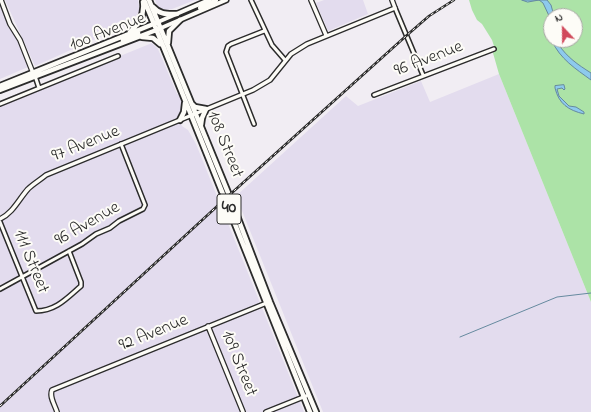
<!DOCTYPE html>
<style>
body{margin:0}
#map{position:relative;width:591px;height:412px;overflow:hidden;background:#f1edf3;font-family:"Indie Flower",sans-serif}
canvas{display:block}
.north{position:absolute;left:543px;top:8px;width:40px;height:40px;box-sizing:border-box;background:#fdfcf7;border:1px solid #a9a8a5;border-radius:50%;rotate:338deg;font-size:11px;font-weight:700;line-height:16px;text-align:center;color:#2b2b2b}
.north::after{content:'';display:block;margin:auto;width:14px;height:18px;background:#d1495b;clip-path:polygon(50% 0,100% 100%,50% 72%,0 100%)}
</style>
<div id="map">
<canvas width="591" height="412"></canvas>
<div class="north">N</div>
</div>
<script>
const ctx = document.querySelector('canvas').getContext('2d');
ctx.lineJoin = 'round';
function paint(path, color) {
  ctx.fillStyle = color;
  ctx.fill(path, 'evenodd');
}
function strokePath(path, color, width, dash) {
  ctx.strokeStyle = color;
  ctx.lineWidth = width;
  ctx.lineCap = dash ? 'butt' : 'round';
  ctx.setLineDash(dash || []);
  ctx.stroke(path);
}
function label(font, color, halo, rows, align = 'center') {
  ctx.font = font + ' "Indie Flower",sans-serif';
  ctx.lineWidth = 4;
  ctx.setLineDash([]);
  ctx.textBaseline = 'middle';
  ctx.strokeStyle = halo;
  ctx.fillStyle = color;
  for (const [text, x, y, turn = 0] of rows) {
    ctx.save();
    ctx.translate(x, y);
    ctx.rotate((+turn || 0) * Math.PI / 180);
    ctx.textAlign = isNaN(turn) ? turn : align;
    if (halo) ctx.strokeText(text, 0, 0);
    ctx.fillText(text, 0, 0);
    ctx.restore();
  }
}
paint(new Path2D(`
 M 0,0 L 2,0 L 21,42 L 28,67 L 0,79 Z
 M 5,0 L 138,0 L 140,11 L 129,24 L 35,66 Z
 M 155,0 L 195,0 L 172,9 L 165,10 L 158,7 Z
 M 324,0 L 363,0 L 368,14 L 328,31 L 316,3 Z
 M 152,43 L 158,49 L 177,94 L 182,95 L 185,101 L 180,121 L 182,126 L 188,130 L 196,144 L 304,412 L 0,412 L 0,105 Z
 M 499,74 L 591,302 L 591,412 L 323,412 L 236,196 L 346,96 L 358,106 L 421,81 L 430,102 Z`), '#e3dcee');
paint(new Path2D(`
 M 469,0 L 591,0 L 591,302 L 499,74 L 493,53 L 495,49 L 492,40 L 482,24 L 477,20 L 472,10 ZM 551,16 L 575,16 L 575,40 L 551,40 Z`), '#ace3a7');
const water = new Path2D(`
 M 522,0 L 547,0 L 551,5 L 554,16 L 551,16 L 551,20 L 543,3 L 539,0 L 528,2 Z
 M 553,40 L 558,40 L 558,44 C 568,58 577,64 591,73 L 591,80 C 576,69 560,59 552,41 Z
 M 564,85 L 565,89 L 564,90 L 562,88 L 557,89 L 559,96 L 569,106 L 576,107 L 584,112 L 584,114 C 568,110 559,104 555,88 L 555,86 Z`);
paint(water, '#8dcaed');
strokePath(water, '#668a9f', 1);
strokePath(new Path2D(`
 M 460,337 L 557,297 L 591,293`), '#668a9f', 1);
const minor = new Path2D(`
 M 251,0 L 272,45 L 285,60
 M 395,8 L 423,75
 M 35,76 L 39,88
 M 374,95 L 494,49
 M 0,104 L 118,56
 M 254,124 L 226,52 L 228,46 L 231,44 L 264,31
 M 0,222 L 36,311 C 56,311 67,298 81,286 L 81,282 L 69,251
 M 0,289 L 82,244 L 96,234 L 110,228 L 119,221 L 143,209 L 145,205 L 121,144`);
const tertiary = new Path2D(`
 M 1,0 L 10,24 L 20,40 L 33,73
 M 311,0 L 326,35
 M 0,219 C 13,213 19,199 28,189 C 33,184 40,180 46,175 L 253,90 L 270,80 L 291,54 L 307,44 L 395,8 L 392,0
 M 208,326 L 243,412
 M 57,412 C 55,405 49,397 52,390 L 269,302
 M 266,412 L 306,396`);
const secondary = new Path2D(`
 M 200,8 L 216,0
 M 158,22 L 209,0
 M 161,28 L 226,0`);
const primary = new Path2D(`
 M 144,0 C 201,137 255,275 310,412
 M 149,0 L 229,195 L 270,302 L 316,412
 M 153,7 C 160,15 167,14 177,14
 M 130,32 C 139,24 145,15 143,2
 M 142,37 L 153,38 L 160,44
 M 123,40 L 138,33
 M 168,43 L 169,31 L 180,20
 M 0,86 L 156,23
 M 0,90 L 159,29
 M 192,104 L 195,107 L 206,109 L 202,118 L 201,125
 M 180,120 L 184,112 L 185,103`);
strokePath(minor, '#2b2b2b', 6);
strokePath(tertiary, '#2b2b2b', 6);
strokePath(secondary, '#2b2b2b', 7);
strokePath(primary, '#2b2b2b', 8);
strokePath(minor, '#fdfcf7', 3);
strokePath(tertiary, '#fdfcf7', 3.5);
strokePath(secondary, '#fdfcf7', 4);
strokePath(primary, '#fdfcf7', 4.5);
const rail = new Path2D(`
 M 0,406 L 225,199 L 406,36 L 429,16 L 454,0`);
strokePath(rail, '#2b2b2b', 2.5);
strokePath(rail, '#fdfcf7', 1, [3]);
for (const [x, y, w] of [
 [229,209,24]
]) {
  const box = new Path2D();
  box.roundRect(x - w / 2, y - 15, w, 30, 3);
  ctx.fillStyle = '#fdfcf7';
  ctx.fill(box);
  strokePath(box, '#2b2b2b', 1);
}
label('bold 17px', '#2b2b2b', null, [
 ["40",229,209]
]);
label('18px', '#2b2b2b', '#fdfcf7', [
 ["100 Avenue",108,33,-21],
 ["96 Avenue",429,60,-21],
 ["97 Avenue",86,145,-22],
 ["108 Street",224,145,68],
 ["96 Avenue",88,225,-30],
 ["111 Street",30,262,68],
 ["92 Avenue",154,334,-22],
 ["109 Street",238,364,68]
]);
</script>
